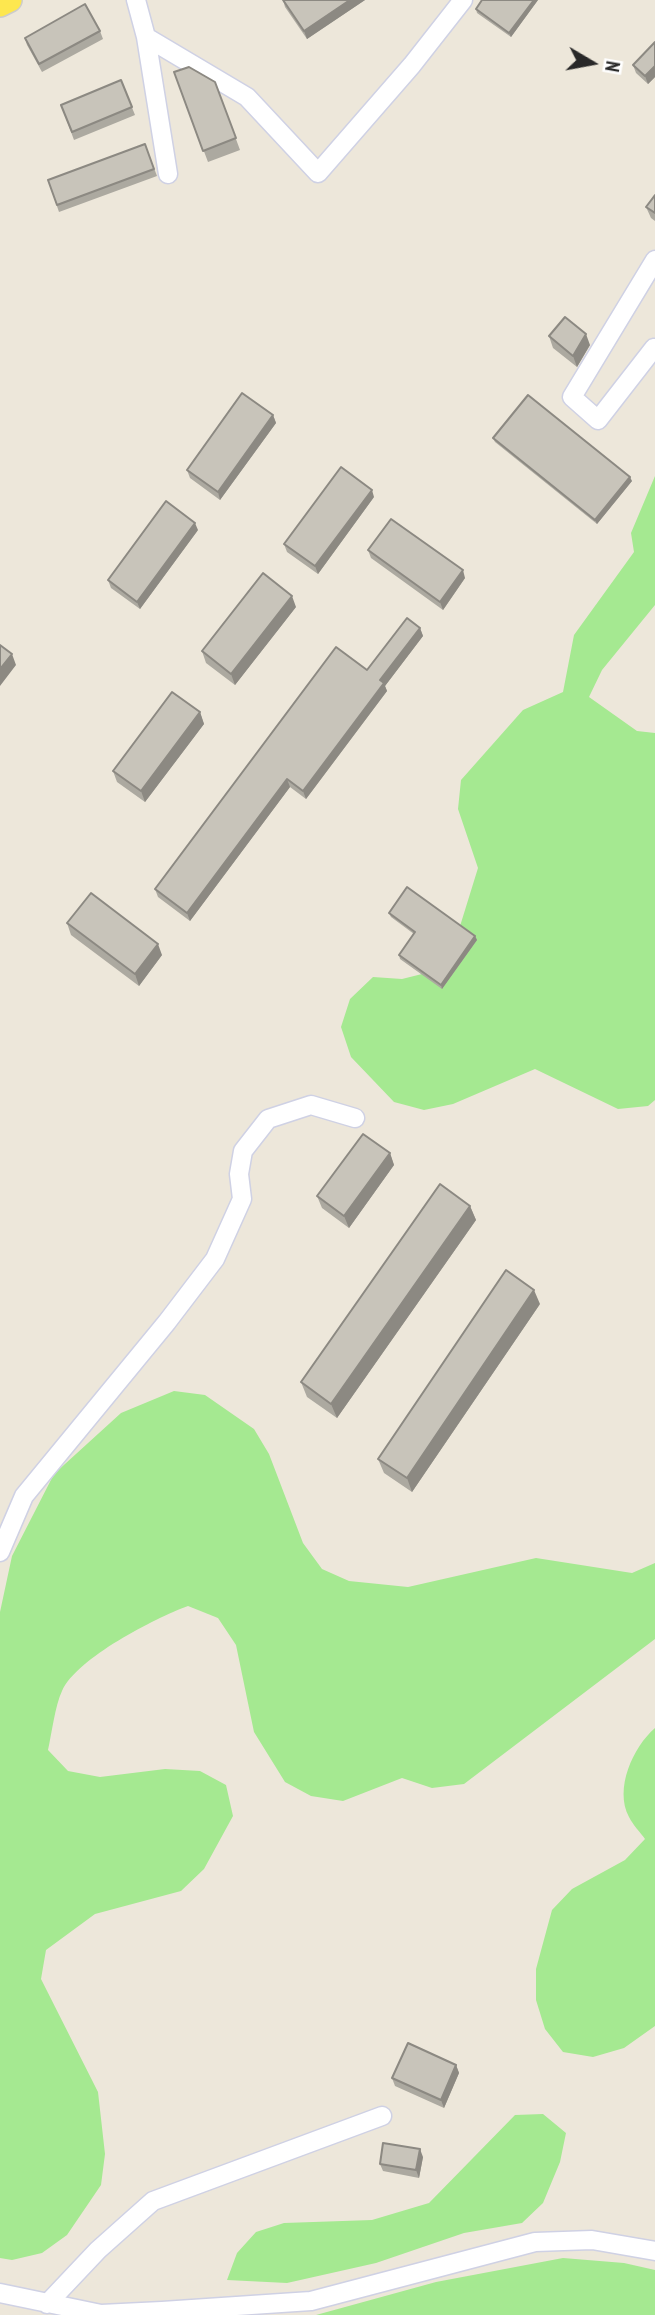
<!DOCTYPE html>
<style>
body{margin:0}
#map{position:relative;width:655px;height:2315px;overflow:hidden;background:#ede7da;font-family:"PT Sans Narrow",sans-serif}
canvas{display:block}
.north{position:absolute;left:557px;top:28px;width:70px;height:70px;-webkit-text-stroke:5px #fff;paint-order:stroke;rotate:100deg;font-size:19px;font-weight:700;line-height:28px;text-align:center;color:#292929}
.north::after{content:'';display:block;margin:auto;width:24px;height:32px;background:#292929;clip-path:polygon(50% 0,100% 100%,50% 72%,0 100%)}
</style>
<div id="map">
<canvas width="655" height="2315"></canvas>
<div class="north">N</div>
</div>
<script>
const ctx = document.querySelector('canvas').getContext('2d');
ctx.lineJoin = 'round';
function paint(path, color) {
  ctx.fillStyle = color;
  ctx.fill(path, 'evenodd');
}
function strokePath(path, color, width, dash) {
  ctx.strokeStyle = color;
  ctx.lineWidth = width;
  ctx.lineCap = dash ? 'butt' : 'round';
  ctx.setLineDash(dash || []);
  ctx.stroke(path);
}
paint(new Path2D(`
 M 655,476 L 655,605 L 602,670 L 589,697 L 637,731 L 655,733 L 655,1100 L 648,1106 L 618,1109 L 535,1069 L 453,1104 L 424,1110 L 394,1102 L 351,1057 L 341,1027 L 350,999 L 373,977 L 402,979 L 430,972 L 452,952 L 478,868 L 458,809 L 461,780 L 523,710 L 563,692 L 574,635 L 634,552 L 631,533 Z
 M 174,1391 L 205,1395 L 254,1429 L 269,1454 L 303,1543 L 322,1569 L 349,1581 L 408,1587 L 536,1558 L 632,1573 L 655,1563 L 655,1639 L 464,1784 L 432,1788 L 402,1778 L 343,1801 L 311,1796 L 285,1782 L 254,1732 L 236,1645 L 218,1618 L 188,1606 C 155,1618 77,1658 62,1691 C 55,1706 52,1732 48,1750 L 68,1771 L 100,1777 L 165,1769 L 200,1771 L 226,1785 L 233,1816 L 204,1869 L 181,1891 L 95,1914 L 46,1950 L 41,1979 L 98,2092 L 105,2154 L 101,2185 L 67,2235 L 42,2253 L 12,2260 L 0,2258 L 0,1612 L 12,1556 L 54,1474 L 121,1413 Z
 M 655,1728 L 655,2026 L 624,2048 L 593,2057 L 563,2052 L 545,2029 L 536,2000 L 536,1969 L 552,1910 L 572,1889 L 625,1860 L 645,1839 C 640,1832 633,1825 629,1817 C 614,1789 633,1747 655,1728 Z
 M 543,2114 L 566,2133 L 560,2162 L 543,2203 L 522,2223 L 464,2233 L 376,2263 L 287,2283 L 227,2280 L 237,2253 L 256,2232 L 284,2223 L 372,2220 L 429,2203 L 515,2115 Z
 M 563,2258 L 624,2263 L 655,2270 L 655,2315 L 316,2315 L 436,2282 Z`), '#a5e991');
const minor = new Path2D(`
 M 136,0 L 146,37 L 247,97 L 318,173 L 412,65 L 463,0
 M 146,37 L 168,174
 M 654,348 L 598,420 L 572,397 L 655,260
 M 0,1552 L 24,1496 L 167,1322 L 215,1259 L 242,1199 L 239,1174 L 243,1151 L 268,1119 L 311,1105 L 355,1118
 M 0,2293 L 101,2314 L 162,2311 L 311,2301 L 535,2242 L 592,2240 L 655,2251
 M 47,2304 L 98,2250 L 153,2201 L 382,2116`);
const major = new Path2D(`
 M 0,5 L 10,0`);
strokePath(minor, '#cfd1e4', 21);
strokePath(major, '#ccc', 26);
strokePath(minor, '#fff', 18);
strokePath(major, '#fde74f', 23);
paint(new Path2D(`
 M 283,0 L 365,0 L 307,39 L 285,7 Z
 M 538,0 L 511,37 L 477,13 L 476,9 Z
 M 100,31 L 103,39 L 42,72 L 27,45 L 25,38 Z
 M 655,42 L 655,77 L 648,84 L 636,73 L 633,65 Z
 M 174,72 L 215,82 L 240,150 L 208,162 Z
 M 121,80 L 135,115 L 74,140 L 61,105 Z
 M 145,144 L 157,176 L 59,212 L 48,180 Z
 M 655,195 L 655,221 L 651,218 L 646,207 Z
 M 549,336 L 590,345 L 577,367 L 553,348 Z
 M 273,415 L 276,423 L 220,500 L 190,478 L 187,470 Z
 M 493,438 L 632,481 L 597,524 L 495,442 Z
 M 374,497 L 318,574 L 287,552 L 284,544 Z
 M 198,530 L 140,609 L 111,588 L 108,580 Z
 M 368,550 L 465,578 L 443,610 L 371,558 Z
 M 296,607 L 235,685 L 206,663 L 202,651 Z
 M 420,628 L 423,636 L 385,686 L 387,691 L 306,799 L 290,787 L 190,921 L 158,897 L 155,889 L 367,670 Z
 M 200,712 L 204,724 L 145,802 L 117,782 L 113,771 Z
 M 389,913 L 475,936 L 477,940 L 442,989 L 400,959 L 399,955 L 414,934 L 391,917 Z
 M 67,923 L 162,955 L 139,986 L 71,935 Z
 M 390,1153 L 394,1165 L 349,1228 L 322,1208 L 317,1196 Z
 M 470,1206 L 476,1220 L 337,1418 L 307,1397 L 301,1382 Z
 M 540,1304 L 412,1492 L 384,1473 L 378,1459 Z
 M 456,2065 L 459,2073 L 444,2108 L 395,2086 L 392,2078 Z
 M 423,2157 L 419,2178 L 383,2171 L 380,2164 Z`), '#aca9a0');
paint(new Path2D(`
 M 350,0 L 365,0 L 307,39 L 304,31 Z
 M 534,0 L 538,0 L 511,37 L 509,33 Z
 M 655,66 L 655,77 L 648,84 L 645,76 Z
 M 586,334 L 590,345 L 577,367 L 573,356 Z
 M 273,415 L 276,423 L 220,500 L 218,492 Z
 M 630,477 L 632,481 L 597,524 L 595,520 Z
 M 372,490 L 374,497 L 318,574 L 315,566 Z
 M 195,523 L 198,530 L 140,609 L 137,602 Z
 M 463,570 L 465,578 L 443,610 L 440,602 Z
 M 292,596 L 296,607 L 235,685 L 231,674 Z
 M 420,628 L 423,636 L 385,686 L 387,691 L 306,799 L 303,791 L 380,680 Z
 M 12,654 L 16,665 L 0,686 L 0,669 Z
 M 200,712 L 204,724 L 145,802 L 141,791 Z
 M 287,779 L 290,787 L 190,921 L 187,913 Z
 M 475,936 L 477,940 L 442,989 L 441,985 Z
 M 158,944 L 162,955 L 139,986 L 135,974 Z
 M 390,1153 L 394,1165 L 349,1228 L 344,1216 Z
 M 470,1206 L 476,1220 L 337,1418 L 331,1404 Z
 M 534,1290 L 540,1304 L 412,1492 L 407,1478 Z
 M 456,2065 L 459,2073 L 444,2108 L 441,2100 Z
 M 420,2149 L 423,2157 L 419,2178 L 416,2170 Z`), '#8c8982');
const building = new Path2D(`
 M 283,0 L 350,0 L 304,31 Z
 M 482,0 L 534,0 L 509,33 L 476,9 Z
 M 85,4 L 100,31 L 39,64 L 25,38 Z
 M 655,42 L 655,66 L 645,76 L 633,65 Z
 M 189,67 L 215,82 L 236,138 L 203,151 L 174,72 Z
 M 121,80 L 132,107 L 72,132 L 61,105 Z
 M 145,144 L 154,169 L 57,205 L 48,180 Z
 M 655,195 L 655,213 L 646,207 Z
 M 565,317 L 586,334 L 573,356 L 549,336 Z
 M 242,393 L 273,415 L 218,492 L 187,470 Z
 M 528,395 L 630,477 L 595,520 L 493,438 Z
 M 341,467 L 372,490 L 315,566 L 284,544 Z
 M 166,501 L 195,523 L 137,602 L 108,580 Z
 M 391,519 L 463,570 L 440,602 L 368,550 Z
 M 263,573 L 292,596 L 231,674 L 202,651 Z
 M 407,618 L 420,628 L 380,680 L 384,683 L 303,791 L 287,779 L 187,913 L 155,889 L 336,647 L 367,670 Z
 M 0,645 L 12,654 L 0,669 Z
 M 172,692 L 200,712 L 141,791 L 113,771 Z
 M 407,887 L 475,936 L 441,985 L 399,955 L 415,932 L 389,913 Z
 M 91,893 L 158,944 L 135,974 L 67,923 Z
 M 363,1134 L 390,1153 L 344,1216 L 317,1196 Z
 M 440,1184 L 470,1206 L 331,1404 L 301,1382 Z
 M 506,1270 L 534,1290 L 407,1478 L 378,1459 Z
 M 408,2043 L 456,2065 L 441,2100 L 392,2078 Z
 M 383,2143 L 420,2149 L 416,2170 L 380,2164 Z`);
paint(building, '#c8c4ba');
strokePath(building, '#8c8982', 2);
</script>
